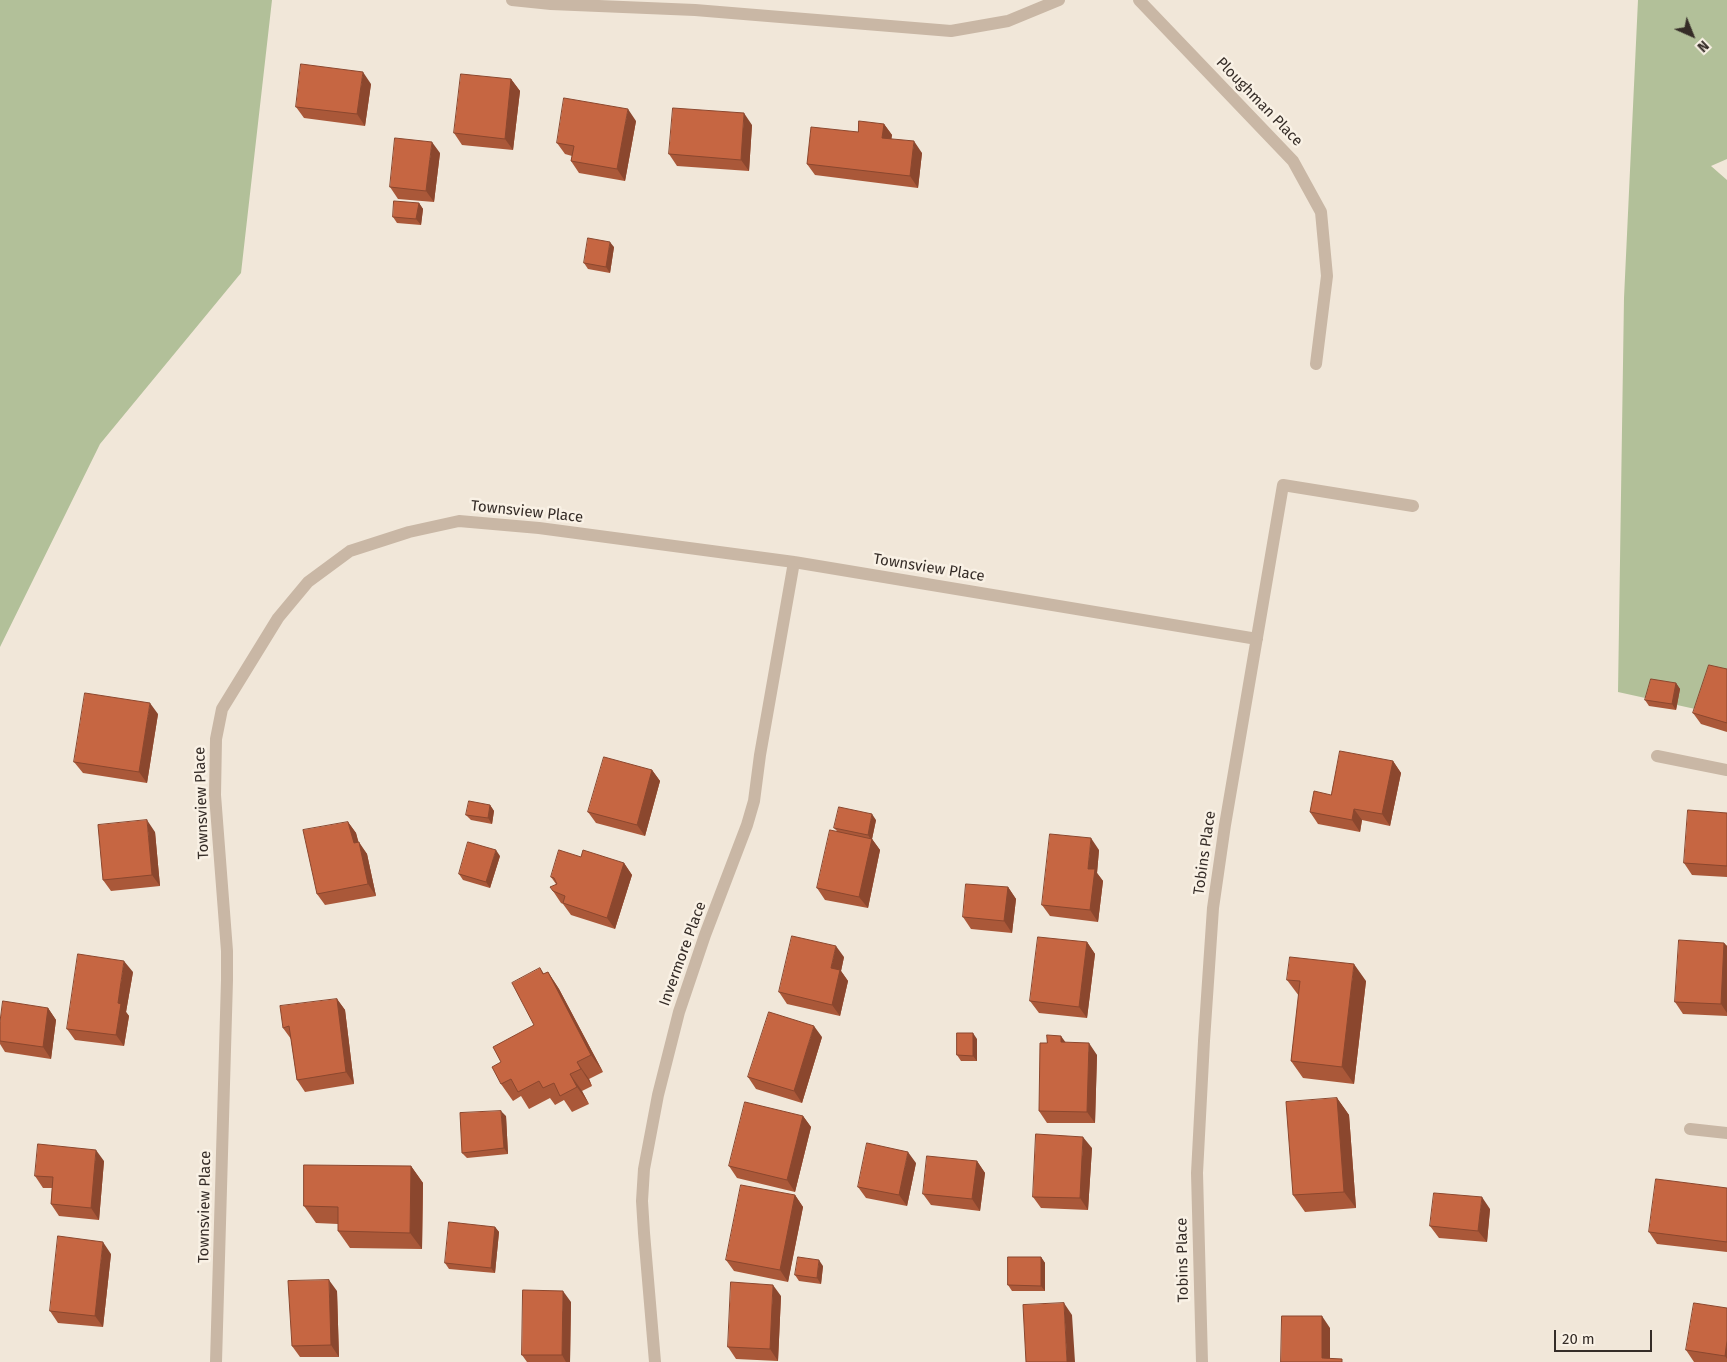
<!DOCTYPE html>
<style>
body{margin:0}
#map{position:relative;width:1727px;height:1362px;overflow:hidden;background:#f1e7d9;font-family:"Fira Sans",sans-serif}
canvas{display:block}
.north{position:absolute;left:1667px;top:10px;width:50px;height:50px;-webkit-text-stroke:4px #f9f1e5;paint-order:stroke;rotate:136deg;font-size:14px;font-weight:700;line-height:20px;text-align:center;color:#352c27}
.north::after{content:'';display:block;margin:auto;width:18px;height:22px;background:#352c27;clip-path:polygon(50% 0,100% 100%,50% 72%,0 100%)}
.scale{position:absolute;left:1554px;top:1330px;width:98px;height:22px;box-sizing:border-box;border:2px solid #352c27;border-top:0;padding-left:6px;font-size:15px;line-height:18px;white-space:nowrap;color:#352c27;-webkit-text-stroke:4px #f9f1e5;paint-order:stroke}
</style>
<div id="map">
<canvas width="1727" height="1362"></canvas>
<div class="north">N</div>
<div class="scale">20 m</div>
</div>
<script>
const ctx = document.querySelector('canvas').getContext('2d');
ctx.lineJoin = 'round';
function paint(path, color) {
  ctx.fillStyle = color;
  ctx.fill(path, 'evenodd');
}
function strokePath(path, color, width, dash) {
  ctx.strokeStyle = color;
  ctx.lineWidth = width;
  ctx.lineCap = dash ? 'butt' : 'round';
  ctx.setLineDash(dash || []);
  ctx.stroke(path);
}
function label(font, color, halo, rows, align = 'center') {
  ctx.font = font + ' "Fira Sans",sans-serif';
  ctx.lineWidth = 5;
  ctx.setLineDash([]);
  ctx.textBaseline = 'middle';
  ctx.strokeStyle = halo;
  ctx.fillStyle = color;
  for (const [text, x, y, turn = 0] of rows) {
    ctx.save();
    ctx.translate(x, y);
    ctx.rotate((+turn || 0) * Math.PI / 180);
    ctx.textAlign = isNaN(turn) ? turn : align;
    if (halo) ctx.strokeText(text, 0, 0);
    ctx.fillText(text, 0, 0);
    ctx.restore();
  }
}
paint(new Path2D(`
 M 0,0 L 272,0 L 241,273 L 100,444 L 0,647 Z
 M 1638,0 L 1727,0 L 1727,159 L 1711,166 L 1727,180 L 1727,716 L 1618,692 L 1624,298 Z`), '#b2c099');
strokePath(new Path2D(`
 M 512,0 L 551,4 L 695,10 L 951,31 L 1008,21 L 1059,0
 M 1139,0 L 1293,161 L 1321,212 L 1327,276 L 1316,364
 M 1657,756 L 1727,770
 M 1690,1129 L 1727,1133
 M 216,1362 L 227,980 L 227,951 L 215,795 L 216,739 L 222,709 L 278,618 L 308,582 L 350,551 L 409,532 L 459,521 L 539,528 L 794,562 L 1257,639
 M 655,1362 L 644,1233 L 642,1201 L 644,1169 L 658,1095 L 679,1012 L 705,935 L 747,825 L 754,801 L 760,755 L 794,562
 M 1202,1362 L 1197,1173 L 1204,1041 L 1213,908 L 1225,825 L 1283,485 L 1413,506`), '#c9b7a5', 12);
paint(new Path2D(`
 M 511,79 L 520,91 L 513,150 L 462,145 L 454,133 Z
 M 371,84 L 365,126 L 304,118 L 296,107 Z
 M 636,121 L 625,181 L 579,173 L 571,161 L 572,156 L 565,154 L 557,143 Z
 M 884,124 L 892,135 L 891,139 L 922,153 L 918,188 L 815,175 L 807,164 L 858,132 Z
 M 752,125 L 749,171 L 677,166 L 669,154 Z
 M 440,153 L 434,202 L 398,199 L 390,187 Z
 M 419,203 L 423,209 L 421,225 L 397,223 L 393,217 Z
 M 614,247 L 610,273 L 588,269 L 584,263 Z
 M 1727,669 L 1727,732 L 1701,724 L 1693,713 Z
 M 1676,683 L 1680,689 L 1676,710 L 1649,706 L 1645,700 Z
 M 158,714 L 147,783 L 83,773 L 74,762 Z
 M 1393,761 L 1401,773 L 1390,826 L 1362,820 L 1360,832 L 1318,824 L 1310,812 L 1331,795 Z
 M 652,770 L 660,781 L 645,836 L 596,823 L 588,812 Z
 M 490,805 L 494,811 L 492,824 L 471,820 L 466,815 Z
 M 1727,813 L 1727,877 L 1692,875 L 1684,863 Z
 M 876,820 L 872,839 L 880,850 L 868,908 L 825,900 L 817,888 L 837,831 L 834,828 Z
 M 348,822 L 356,833 L 358,842 L 367,854 L 376,896 L 325,905 L 317,894 Z
 M 155,832 L 160,886 L 111,891 L 103,880 Z
 M 1099,850 L 1097,873 L 1103,881 L 1098,922 L 1050,916 L 1042,905 Z
 M 500,856 L 490,888 L 463,880 L 459,874 Z
 M 581,857 L 624,863 L 632,875 L 615,929 L 571,915 L 563,904 L 561,903 L 553,891 L 556,884 L 551,877 Z
 M 1008,887 L 1016,899 L 1012,933 L 971,929 L 963,917 Z
 M 1087,942 L 1095,954 L 1087,1018 L 1039,1013 L 1030,1001 Z
 M 1724,943 L 1727,946 L 1727,1016 L 1683,1014 L 1675,1002 Z
 M 844,957 L 841,971 L 848,981 L 840,1016 L 787,1004 L 779,992 Z
 M 540,968 L 544,974 L 548,972 L 559,989 L 603,1072 L 589,1079 L 592,1086 L 582,1091 L 589,1104 L 572,1112 L 564,1100 L 555,1105 L 550,1098 L 529,1109 L 521,1096 L 513,1101 L 501,1084 L 501,1062 L 534,1025 Z
 M 133,972 L 126,1012 L 129,1016 L 124,1046 L 75,1040 L 67,1029 Z
 M 1287,980 L 1366,981 L 1354,1084 L 1303,1078 L 1291,1061 L 1299,996 Z
 M 337,999 L 345,1010 L 354,1084 L 305,1092 L 297,1080 L 291,1039 L 283,1028 Z
 M 48,1008 L 56,1020 L 51,1059 L 5,1052 L 0,1044 L 0,1022 Z
 M 822,1037 L 802,1103 L 756,1089 L 748,1077 Z
 M 977,1039 L 977,1061 L 961,1061 L 957,1055 Z
 M 1066,1043 L 1097,1055 L 1095,1123 L 1047,1123 L 1039,1111 Z
 M 1337,1098 L 1349,1115 L 1356,1208 L 1305,1212 L 1293,1195 Z
 M 506,1116 L 508,1154 L 467,1158 L 462,1153 Z
 M 803,1116 L 811,1127 L 795,1192 L 737,1178 L 729,1166 Z
 M 1092,1148 L 1088,1210 L 1041,1208 L 1033,1197 Z
 M 104,1161 L 99,1220 L 59,1216 L 51,1204 L 52,1188 L 43,1188 L 35,1176 Z
 M 977,1161 L 985,1173 L 980,1211 L 931,1205 L 923,1194 Z
 M 916,1163 L 907,1206 L 866,1198 L 858,1187 Z
 M 411,1166 L 423,1183 L 422,1249 L 350,1248 L 338,1231 L 338,1224 L 316,1223 L 304,1206 Z
 M 1727,1188 L 1727,1252 L 1657,1244 L 1649,1232 Z
 M 795,1195 L 803,1207 L 788,1282 L 734,1271 L 726,1260 Z
 M 1490,1209 L 1487,1242 L 1439,1238 L 1430,1226 Z
 M 495,1227 L 499,1232 L 495,1273 L 449,1269 L 445,1263 Z
 M 111,1254 L 103,1327 L 58,1323 L 50,1311 Z
 M 1041,1257 L 1045,1263 L 1045,1291 L 1012,1291 L 1008,1285 Z
 M 823,1266 L 821,1284 L 799,1281 L 795,1275 Z
 M 337,1291 L 339,1357 L 300,1357 L 292,1346 Z
 M 781,1296 L 778,1361 L 736,1359 L 728,1347 Z
 M 571,1302 L 570,1362 L 527,1362 L 522,1355 Z
 M 1727,1308 L 1727,1362 L 1694,1362 L 1686,1350 Z`), '#aa5839');
paint(new Path2D(`
 M 363,72 L 371,84 L 365,126 L 357,114 Z
 M 511,79 L 520,91 L 513,150 L 505,139 Z
 M 628,109 L 636,121 L 625,181 L 617,169 Z
 M 744,113 L 752,125 L 749,171 L 741,160 Z
 M 884,124 L 892,135 L 890,149 L 882,138 Z
 M 914,141 L 922,153 L 918,188 L 910,176 Z
 M 432,142 L 440,153 L 434,202 L 426,191 Z
 M 419,203 L 423,209 L 421,225 L 416,219 Z
 M 610,242 L 614,247 L 610,273 L 606,267 Z
 M 1676,683 L 1680,689 L 1676,710 L 1672,704 Z
 M 150,703 L 158,714 L 147,783 L 139,772 Z
 M 1393,761 L 1401,773 L 1390,826 L 1382,814 Z
 M 652,770 L 660,781 L 645,836 L 637,825 Z
 M 490,805 L 494,811 L 492,824 L 488,818 Z
 M 1354,809 L 1362,820 L 1360,832 L 1352,820 Z
 M 872,814 L 876,820 L 872,839 L 880,850 L 868,908 L 859,897 L 871,840 L 868,835 Z
 M 147,820 L 155,832 L 160,886 L 152,875 Z
 M 348,822 L 356,833 L 362,854 L 354,843 Z
 M 1091,838 L 1099,850 L 1097,873 L 1103,881 L 1098,922 L 1090,910 L 1088,869 Z
 M 359,842 L 367,854 L 376,896 L 368,884 Z
 M 496,850 L 500,856 L 490,888 L 486,882 Z
 M 624,863 L 632,875 L 615,929 L 607,918 Z
 M 1008,887 L 1016,899 L 1012,933 L 1004,921 Z
 M 1087,942 L 1095,954 L 1087,1018 L 1079,1007 Z
 M 1724,943 L 1727,946 L 1727,1013 L 1721,1004 Z
 M 836,946 L 844,957 L 841,971 L 848,981 L 840,1016 L 832,1005 L 831,968 Z
 M 124,961 L 133,972 L 126,1012 L 129,1016 L 124,1046 L 116,1035 L 118,1003 Z
 M 1354,964 L 1366,981 L 1354,1084 L 1342,1067 Z
 M 548,972 L 559,989 L 603,1072 L 591,1055 Z
 M 337,999 L 345,1010 L 354,1084 L 346,1072 Z
 M 48,1008 L 56,1020 L 51,1059 L 43,1047 Z
 M 814,1026 L 822,1037 L 802,1103 L 794,1091 Z
 M 973,1033 L 977,1039 L 977,1061 L 973,1056 Z
 M 1061,1036 L 1069,1047 L 1061,1042 Z
 M 1089,1043 L 1097,1055 L 1095,1123 L 1087,1112 Z
 M 577,1062 L 589,1079 L 592,1086 L 581,1069 Z
 M 570,1074 L 582,1091 L 589,1104 L 577,1087 Z
 M 1337,1098 L 1349,1115 L 1356,1208 L 1344,1192 Z
 M 501,1111 L 506,1116 L 508,1154 L 504,1148 Z
 M 803,1116 L 811,1127 L 795,1192 L 787,1180 Z
 M 1083,1137 L 1092,1148 L 1088,1210 L 1080,1198 Z
 M 96,1150 L 104,1161 L 99,1220 L 91,1208 Z
 M 908,1152 L 916,1163 L 907,1206 L 899,1195 Z
 M 977,1161 L 985,1173 L 980,1211 L 972,1199 Z
 M 411,1166 L 423,1183 L 422,1249 L 410,1233 Z
 M 795,1195 L 803,1207 L 788,1282 L 780,1270 Z
 M 1482,1197 L 1490,1209 L 1487,1242 L 1478,1231 Z
 M 495,1227 L 499,1232 L 495,1273 L 491,1268 Z
 M 103,1242 L 111,1254 L 103,1327 L 95,1316 Z
 M 1041,1257 L 1045,1263 L 1045,1291 L 1041,1286 Z
 M 819,1260 L 823,1266 L 821,1284 L 817,1278 Z
 M 329,1280 L 337,1291 L 339,1357 L 331,1345 Z
 M 773,1285 L 781,1296 L 778,1361 L 770,1349 Z
 M 563,1291 L 571,1302 L 570,1362 L 566,1362 L 562,1355 Z
 M 1064,1303 L 1072,1315 L 1075,1362 L 1067,1362 Z
 M 1322,1316 L 1330,1328 L 1330,1362 L 1322,1358 Z
 M 1727,1341 L 1727,1359 L 1725,1356 Z`), '#8b472e');
const building = new Path2D(`
 M 301,64 L 363,72 L 357,114 L 296,107 Z
 M 461,74 L 511,79 L 505,139 L 454,133 Z
 M 564,98 L 628,109 L 617,169 L 571,161 L 574,146 L 557,143 Z
 M 673,108 L 744,113 L 741,160 L 669,154 Z
 M 859,121 L 884,124 L 882,138 L 914,141 L 910,176 L 807,164 L 811,127 L 858,132 Z
 M 395,138 L 432,142 L 426,191 L 390,187 Z
 M 394,201 L 419,203 L 416,219 L 393,217 Z
 M 588,238 L 610,242 L 606,267 L 584,263 Z
 M 1709,665 L 1727,669 L 1727,723 L 1693,713 Z
 M 1651,679 L 1676,683 L 1672,704 L 1645,700 Z
 M 85,693 L 150,703 L 139,772 L 74,762 Z
 M 1340,751 L 1393,761 L 1382,814 L 1354,809 L 1352,820 L 1310,812 L 1314,791 L 1331,795 Z
 M 604,757 L 652,770 L 637,825 L 588,812 Z
 M 469,801 L 490,805 L 488,818 L 466,815 Z
 M 839,807 L 872,814 L 868,835 L 834,828 Z
 M 1688,810 L 1727,813 L 1727,866 L 1684,863 Z
 M 147,820 L 152,875 L 103,880 L 98,825 Z
 M 348,822 L 354,843 L 359,842 L 368,884 L 317,894 L 303,830 Z
 M 830,830 L 872,839 L 859,897 L 817,888 Z
 M 1050,834 L 1091,838 L 1088,869 L 1095,869 L 1090,910 L 1042,905 Z
 M 468,842 L 496,850 L 486,882 L 459,874 Z
 M 559,850 L 581,857 L 583,850 L 624,863 L 607,918 L 563,903 L 565,896 L 553,891 L 550,887 L 557,884 L 554,878 L 551,877 Z
 M 966,884 L 1008,887 L 1004,921 L 963,917 Z
 M 792,936 L 836,946 L 831,968 L 840,970 L 832,1005 L 779,992 Z
 M 1038,937 L 1087,942 L 1079,1007 L 1030,1001 Z
 M 1679,940 L 1724,943 L 1721,1004 L 1675,1002 Z
 M 78,954 L 124,961 L 118,1003 L 121,1004 L 116,1035 L 67,1029 Z
 M 1290,957 L 1354,964 L 1342,1067 L 1291,1061 L 1300,981 L 1287,980 Z
 M 540,968 L 543,974 L 548,972 L 591,1055 L 577,1062 L 581,1069 L 570,1074 L 577,1087 L 560,1096 L 554,1083 L 543,1088 L 539,1081 L 518,1092 L 511,1079 L 501,1084 L 492,1067 L 501,1062 L 493,1047 L 534,1025 L 512,983 Z
 M 337,999 L 346,1072 L 297,1080 L 289,1026 L 283,1028 L 280,1006 Z
 M 3,1001 L 48,1008 L 43,1047 L 0,1041 L 0,1022 Z
 M 769,1012 L 814,1026 L 794,1091 L 748,1077 Z
 M 957,1033 L 973,1033 L 973,1056 L 957,1055 Z
 M 1047,1035 L 1061,1036 L 1061,1042 L 1089,1043 L 1087,1112 L 1039,1111 L 1040,1043 L 1047,1043 Z
 M 1337,1098 L 1344,1192 L 1293,1195 L 1286,1102 Z
 M 745,1102 L 803,1116 L 787,1180 L 729,1166 Z
 M 501,1111 L 504,1148 L 462,1153 L 460,1113 Z
 M 1036,1134 L 1083,1137 L 1080,1198 L 1033,1197 Z
 M 867,1143 L 908,1152 L 899,1195 L 858,1187 Z
 M 38,1144 L 96,1150 L 91,1208 L 51,1204 L 53,1177 L 35,1176 Z
 M 927,1156 L 977,1161 L 972,1199 L 923,1194 Z
 M 304,1165 L 411,1166 L 410,1233 L 338,1231 L 338,1207 L 304,1206 Z
 M 1656,1179 L 1727,1188 L 1727,1242 L 1649,1232 Z
 M 741,1185 L 795,1195 L 780,1270 L 726,1260 Z
 M 1434,1193 L 1482,1197 L 1478,1231 L 1430,1226 Z
 M 449,1222 L 495,1227 L 491,1268 L 445,1263 Z
 M 58,1236 L 103,1242 L 95,1316 L 50,1311 Z
 M 798,1257 L 819,1260 L 817,1278 L 795,1275 Z
 M 1008,1257 L 1041,1257 L 1041,1286 L 1008,1285 Z
 M 329,1280 L 331,1345 L 292,1346 L 288,1281 Z
 M 731,1282 L 773,1285 L 770,1349 L 728,1347 Z
 M 523,1290 L 563,1291 L 562,1355 L 522,1355 Z
 M 1064,1303 L 1067,1362 L 1026,1362 L 1023,1305 Z
 M 1694,1303 L 1727,1308 L 1727,1341 L 1725,1356 L 1686,1350 Z
 M 1282,1316 L 1322,1316 L 1322,1358 L 1342,1359 L 1342,1362 L 1281,1362 Z`);
paint(building, '#c66642');
strokePath(building, '#8b472e', 1);
label('15px', '#352c27', '#f9f1e5', [
 ["Ploughman Place",1259,102,46],
 ["Townsview Place",527,512,6],
 ["Townsview Place",929,568,9],
 ["Townsview Place",202,803,-92],
 ["Tobins Place",1205,853,-82],
 ["Invermore Place",683,954,-70],
 ["Townsview Place",205,1207,-89],
 ["Tobins Place",1183,1260,-91]
]);
</script>
